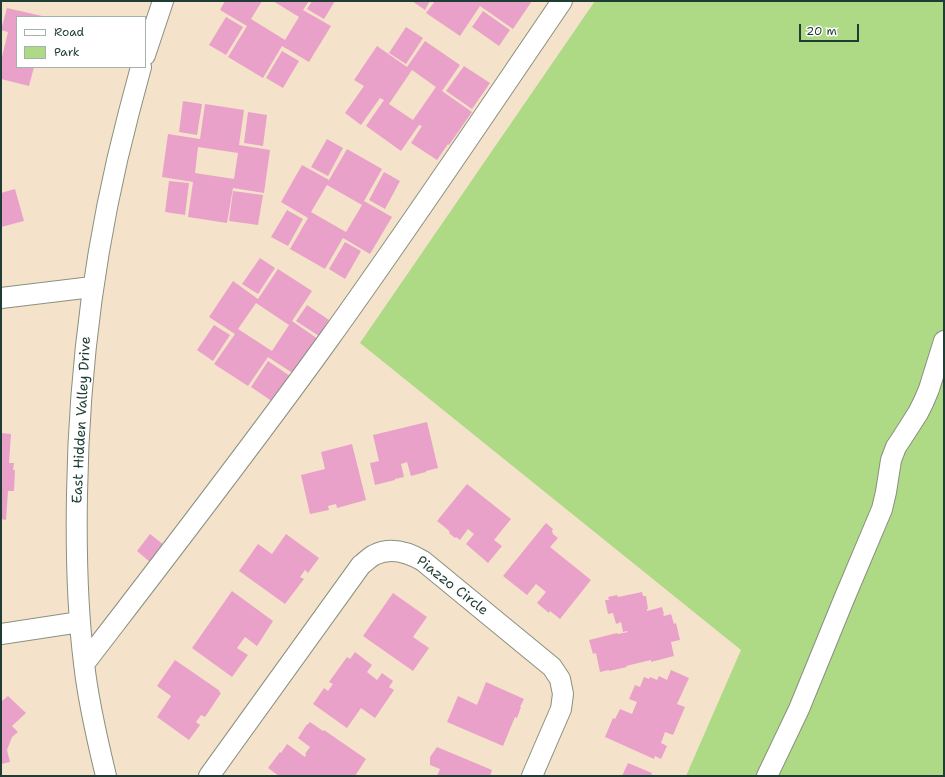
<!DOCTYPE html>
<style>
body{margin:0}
#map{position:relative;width:945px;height:777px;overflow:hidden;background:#f4e3ca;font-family:"Shantell Sans",sans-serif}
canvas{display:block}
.frame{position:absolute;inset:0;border:2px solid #1f3d34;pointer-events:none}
.legend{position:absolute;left:16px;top:16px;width:130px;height:52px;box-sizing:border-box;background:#fff;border:1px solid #a5b1ae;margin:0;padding:5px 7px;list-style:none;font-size:12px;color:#1f3d34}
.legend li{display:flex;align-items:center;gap:8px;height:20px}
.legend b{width:20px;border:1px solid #a5b1ae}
.scale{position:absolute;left:799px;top:24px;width:60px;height:18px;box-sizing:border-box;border:2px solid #1f3d34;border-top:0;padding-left:5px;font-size:12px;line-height:14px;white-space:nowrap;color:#1f3d34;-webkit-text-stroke:3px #fff;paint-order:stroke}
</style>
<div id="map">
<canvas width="945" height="777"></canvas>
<div class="frame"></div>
<ul class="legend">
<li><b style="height:5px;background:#fff"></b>Road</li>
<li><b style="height:11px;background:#aed985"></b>Park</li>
</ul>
<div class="scale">20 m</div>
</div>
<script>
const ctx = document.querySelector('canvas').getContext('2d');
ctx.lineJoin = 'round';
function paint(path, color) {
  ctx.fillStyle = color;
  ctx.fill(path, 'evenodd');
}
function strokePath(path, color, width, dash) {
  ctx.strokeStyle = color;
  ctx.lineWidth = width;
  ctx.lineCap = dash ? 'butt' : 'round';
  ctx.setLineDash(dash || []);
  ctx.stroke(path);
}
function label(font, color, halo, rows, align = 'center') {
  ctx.font = font + ' "Shantell Sans",sans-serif';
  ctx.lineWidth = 3;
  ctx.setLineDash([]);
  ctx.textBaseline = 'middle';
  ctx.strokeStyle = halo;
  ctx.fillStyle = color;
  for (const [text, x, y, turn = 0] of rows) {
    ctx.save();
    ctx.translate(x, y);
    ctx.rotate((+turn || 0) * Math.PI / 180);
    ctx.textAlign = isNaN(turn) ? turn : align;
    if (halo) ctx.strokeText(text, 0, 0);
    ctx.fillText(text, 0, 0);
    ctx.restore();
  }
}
paint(new Path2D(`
 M 595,1 L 944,1 L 944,776 L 686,776 L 741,650 L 360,343 Z`), '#aed985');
paint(new Path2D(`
 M 225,1 L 262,1 L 251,19 L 285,40 L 299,17 L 273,1 L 309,1 L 303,10 L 331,26 L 309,62 L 282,46 L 263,78 L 228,57 L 247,26 L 220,10 Z
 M 312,1 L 335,1 L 324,19 L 307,9 Z
 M 412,1 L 430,1 L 425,10 Z
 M 435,1 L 532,1 L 513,29 L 480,6 L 460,36 L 426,13 Z
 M 7,8 L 42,16 L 17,17 L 17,67 L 34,67 L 29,86 L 1,79 L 1,61 L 8,32 L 1,30 Z
 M 483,11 L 510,30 L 499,46 L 472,27 Z
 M 226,17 L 243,27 L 226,55 L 209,45 Z
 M 406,27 L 423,38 L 406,64 L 389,53 Z
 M 425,41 L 460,65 L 442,91 L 472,112 L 449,145 L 448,144 L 437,160 L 411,143 L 422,126 L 419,125 L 401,151 L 366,126 L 384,100 L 380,98 L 361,125 L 345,113 L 364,86 L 354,80 L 377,46 L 407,67 ZM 412,70 L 436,87 L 413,120 L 389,104 Z
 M 282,51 L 299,61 L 283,88 L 266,78 Z
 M 464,66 L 490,83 L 472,109 L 446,91 Z
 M 183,101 L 202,104 L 197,135 L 179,132 Z
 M 205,104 L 244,110 L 239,145 L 270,150 L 264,193 L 233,188 L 227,223 L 188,217 L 193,182 L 162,177 L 168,134 L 200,139 ZM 198,147 L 238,153 L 234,179 L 195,173 Z
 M 248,112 L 267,115 L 263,146 L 244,143 Z
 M 327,139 L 343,148 L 328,176 L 311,167 Z
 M 347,149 L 382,169 L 364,201 L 392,217 L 370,254 L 343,238 L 325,269 L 290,249 L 308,218 L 281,202 L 302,165 L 329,180 ZM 327,185 L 362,205 L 346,232 L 311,212 Z
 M 384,172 L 400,181 L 385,209 L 369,200 Z
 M 169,181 L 189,183 L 185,215 L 165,212 Z
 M 15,189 L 24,221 L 1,227 L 1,193 Z
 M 233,191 L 263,195 L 258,225 L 229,221 Z
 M 287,210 L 303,219 L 288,246 L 271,237 Z
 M 345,242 L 361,251 L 345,279 L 329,269 Z
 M 260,258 L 275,268 L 258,294 L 242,284 Z
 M 278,269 L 312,291 L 292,321 L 318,339 L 294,374 L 268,357 L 248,386 L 214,364 L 235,334 L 209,317 L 233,281 L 258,299 ZM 256,303 L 289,325 L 272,351 L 238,329 Z
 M 307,305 L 329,320 L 319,336 L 296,321 Z
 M 214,325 L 230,335 L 213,361 L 197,350 Z
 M 268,361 L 293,378 L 276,404 L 251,387 Z
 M 427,422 L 438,468 L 426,471 L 426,472 L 411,476 L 407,462 L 401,464 L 404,477 L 395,479 L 395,480 L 375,485 L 370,463 L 379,461 L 373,435 Z
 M 1,433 L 11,434 L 9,463 L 14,463 L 13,470 L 15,470 L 14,491 L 8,491 L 6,520 L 1,519 Z
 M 352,444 L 366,500 L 337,508 L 336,504 L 328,506 L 329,510 L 310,514 L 301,475 L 325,469 L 321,452 Z
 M 467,484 L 511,519 L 494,540 L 502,546 L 488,563 L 466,544 L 474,534 L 468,529 L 460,540 L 456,537 L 455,538 L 449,533 L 450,532 L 447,529 L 437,521 Z
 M 546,523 L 553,529 L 552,531 L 553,534 L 558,538 L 550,547 L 591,580 L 560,619 L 550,611 L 549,613 L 537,603 L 546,592 L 536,584 L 527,595 L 503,576 Z
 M 150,534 L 164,545 L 150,562 L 137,551 Z
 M 286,534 L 319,558 L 308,573 L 305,570 L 300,577 L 304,579 L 285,604 L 239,571 L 258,544 L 272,554 Z
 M 232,591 L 273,621 L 257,646 L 245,637 L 237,648 L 248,655 L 232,677 L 192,648 Z
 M 642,592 L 643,596 L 646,596 L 648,609 L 647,609 L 647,611 L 662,607 L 664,614 L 663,614 L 664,616 L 671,614 L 674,624 L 676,623 L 680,640 L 671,642 L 674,656 L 651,662 L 651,660 L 626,666 L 627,667 L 609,671 L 609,670 L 600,672 L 596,653 L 593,654 L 589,640 L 617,633 L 618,634 L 628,632 L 627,631 L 623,632 L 621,622 L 616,624 L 613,613 L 608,614 L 605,600 L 609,600 L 608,597 L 617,595 L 618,597 Z
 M 393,593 L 427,617 L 413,637 L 429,648 L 413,671 L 363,636 Z
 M 355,652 L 372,665 L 367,672 L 377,680 L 382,673 L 393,681 L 389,687 L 394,690 L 375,718 L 361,708 L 347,728 L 313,704 L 324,688 L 328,691 L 333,684 L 329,682 L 347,657 L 350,659 Z
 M 175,660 L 220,691 L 219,692 L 221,693 L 205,717 L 201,715 L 196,722 L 200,725 L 189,740 L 157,717 L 171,696 L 157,686 Z
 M 671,670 L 689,678 L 677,704 L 685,707 L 673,735 L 665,732 L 661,743 L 667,746 L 661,759 L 655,756 L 654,759 L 605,737 L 613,718 L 615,719 L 620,709 L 632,714 L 637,702 L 629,699 L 635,685 L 640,687 L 644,677 L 649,679 L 650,677 L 657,680 L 659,676 L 667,680 Z
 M 486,682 L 524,699 L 520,707 L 521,707 L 517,718 L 515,717 L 503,746 L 447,722 L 458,696 L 477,705 Z
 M 8,696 L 26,713 L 12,726 L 18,732 L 12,737 L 7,750 L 10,762 L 1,764 L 1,702 Z
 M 310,722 L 323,731 L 324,730 L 366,759 L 355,776 L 279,776 L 268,768 L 280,752 L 281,753 L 287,744 L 305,757 L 306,755 L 305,754 L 310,747 L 298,738 L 307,724 L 307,725 Z
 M 437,747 L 492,770 L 490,776 L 437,776 L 440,769 L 430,765 L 430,757 Z
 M 628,763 L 652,773 L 651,776 L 622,776 Z`), '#e9a1c9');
const minor = new Path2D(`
 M 145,55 L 163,1
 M 1,298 L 92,287
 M 1,634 L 80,622
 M 84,664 C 167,556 250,449 329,339 C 409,228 485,114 562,1
 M 106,776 C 97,739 88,701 84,663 C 77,607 76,550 77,494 C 79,365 96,237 129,112 C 133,97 137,82 141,67
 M 209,776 L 361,565 C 365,562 369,558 374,555 C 390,547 408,552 423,561 L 552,667 L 560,679 L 563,694 L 561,709 L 532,776
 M 767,776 L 799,709 L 844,599 L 882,509 L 886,492 L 891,460 L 896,447 L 902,438 L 918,413 L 924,401 L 929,389 L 944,341`);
strokePath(minor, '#8a907f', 22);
strokePath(minor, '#fff', 20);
label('14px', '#1f3d34', '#fff', [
 ["East Hidden Valley Drive",82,420,-87],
 ["Piazzo Circle",452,586,38]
]);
</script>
